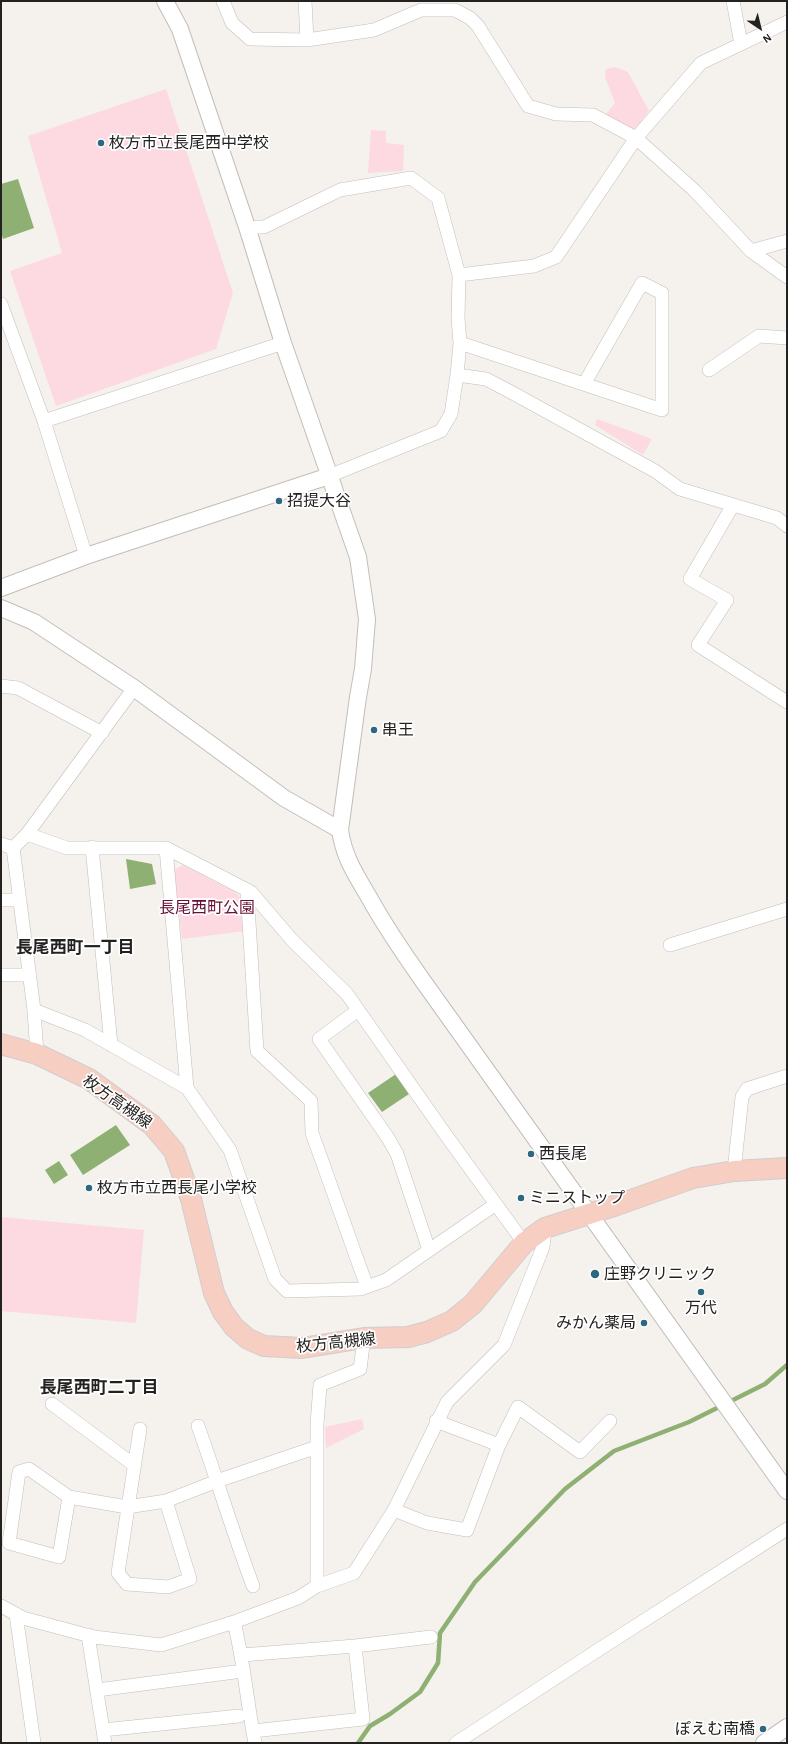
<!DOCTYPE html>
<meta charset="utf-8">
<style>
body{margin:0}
#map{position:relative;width:788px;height:1744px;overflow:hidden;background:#f5f1ed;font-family:"Alegreya Sans",sans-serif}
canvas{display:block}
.frame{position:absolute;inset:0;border:2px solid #232220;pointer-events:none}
.north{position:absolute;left:740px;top:8px;width:40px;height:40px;-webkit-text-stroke:3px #fff;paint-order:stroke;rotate:145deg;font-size:11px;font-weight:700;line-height:16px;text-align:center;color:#232220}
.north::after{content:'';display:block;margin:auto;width:14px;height:18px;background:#232220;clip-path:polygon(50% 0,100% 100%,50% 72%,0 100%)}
</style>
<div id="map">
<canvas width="788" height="1744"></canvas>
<div class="frame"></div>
<div class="north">N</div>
</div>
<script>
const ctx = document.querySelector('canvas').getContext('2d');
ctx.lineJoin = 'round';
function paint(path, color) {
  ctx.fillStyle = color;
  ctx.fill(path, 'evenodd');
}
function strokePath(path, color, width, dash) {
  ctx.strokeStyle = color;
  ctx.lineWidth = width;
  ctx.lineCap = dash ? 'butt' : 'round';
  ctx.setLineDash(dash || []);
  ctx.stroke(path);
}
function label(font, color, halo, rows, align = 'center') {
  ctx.font = font + ' "Alegreya Sans","Noto Sans JP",sans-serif';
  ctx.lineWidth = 3.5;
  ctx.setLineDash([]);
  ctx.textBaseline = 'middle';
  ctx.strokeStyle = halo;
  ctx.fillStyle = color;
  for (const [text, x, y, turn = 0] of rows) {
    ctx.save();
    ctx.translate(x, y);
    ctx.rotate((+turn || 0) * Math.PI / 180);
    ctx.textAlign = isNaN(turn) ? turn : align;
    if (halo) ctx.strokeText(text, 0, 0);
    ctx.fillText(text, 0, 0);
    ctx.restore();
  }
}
paint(new Path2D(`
 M 615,67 L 628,72 L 649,111 L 634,131 L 606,114 L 615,103 L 605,77 L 606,69 Z
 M 166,89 L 233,293 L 216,349 L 56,406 L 10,271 L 62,253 L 28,136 Z
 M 371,130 L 386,131 L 386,143 L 404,145 L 403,171 L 368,173 Z
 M 597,419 L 652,439 L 643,455 L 595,425 Z
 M 183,865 L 235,892 L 241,898 L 245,931 L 182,939 L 174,870 Z
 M 1,1217 L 144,1230 L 136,1323 L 1,1311 Z
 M 362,1419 L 364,1429 L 326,1448 L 325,1427 Z`), '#fddae1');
paint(new Path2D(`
 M 18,179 L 34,228 L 3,239 L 1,232 L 1,184 Z
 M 126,859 L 152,864 L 156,884 L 130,889 Z
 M 396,1074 L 409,1094 L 382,1112 L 368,1093 Z
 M 116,1125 L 130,1145 L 83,1175 L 70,1155 Z
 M 59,1161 L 68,1175 L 54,1184 L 45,1170 Z`), '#8eb072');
strokePath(new Path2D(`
 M 358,1743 L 370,1726 L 390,1714 L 420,1692 L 438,1663 L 440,1633 L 475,1582 L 565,1489 L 614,1451 L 689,1422 L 765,1384 L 787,1365`), '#8eb072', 4.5);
const minor = new Path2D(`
 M 223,1 L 232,23 L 250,39 L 307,40 L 374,30 L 421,10 L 455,10 L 470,18 L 478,26 L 528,106 L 556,114 L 593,115 L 636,138 L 695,191 L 751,251 L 787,241
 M 305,1 L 307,40
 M 733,1 L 741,44
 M 248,230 L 257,227 L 264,227 L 340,190 L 411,178 L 438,198 L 459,275 L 458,318 L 460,343 L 457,375 L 451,414 L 441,431 L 329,476
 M 751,251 L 787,277
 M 459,275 L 534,266 L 556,257 L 636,138 L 701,63 L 787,22
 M 1,304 L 44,421 L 86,556
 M 460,343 L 662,410 L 662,293 L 642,283 L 584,384
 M 709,370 L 759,336 L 787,338
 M 457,375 L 486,379 L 509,391 L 655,471 L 680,489 L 777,518 L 787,526
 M 44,421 L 283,343
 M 733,505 L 690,579 L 727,600 L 698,645 L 787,702
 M 1,686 L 18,688 L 102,733
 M 27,834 L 67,848 L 166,848 L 251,892 L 292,940 L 347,994 L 443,1131 L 524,1243
 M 1,844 L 13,848 L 27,834 L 134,688
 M 92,847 L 111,1045
 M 13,848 L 34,1010 L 37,1054
 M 166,848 L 187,1088
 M 247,890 L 257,1051 L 311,1101 L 312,1133 L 367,1287
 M 1,900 L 20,900
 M 670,945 L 787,909
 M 1,975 L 30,975
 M 34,1010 L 85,1030 L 187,1088 L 230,1150 L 275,1279 L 287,1291 L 361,1289 L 386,1280 L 496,1204
 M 358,1010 L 319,1039 L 388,1138 L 397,1154 L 429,1250
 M 734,1171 L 742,1097 L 747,1089 L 787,1076
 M 52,1404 L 134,1465
 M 436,1421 L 499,1445
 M 198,1426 C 217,1479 233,1533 253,1586
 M 140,1429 L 118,1573 L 127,1584 L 168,1587 L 190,1579 L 166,1501
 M 69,1497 L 59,1557 L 9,1543 L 19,1472 L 29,1469 L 69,1497 L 127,1507 L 166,1501 L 217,1481 L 317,1447
 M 394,1510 L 427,1523 L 467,1530 L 499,1445 L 518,1407 L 580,1452 L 610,1421
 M 317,1586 L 317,1424 L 320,1385 L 360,1369 L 364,1338
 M 1,1606 L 23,1618 L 94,1637 L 161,1645 L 234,1622
 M 16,1614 L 34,1743
 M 88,1635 L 105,1743
 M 242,1655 L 355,1646 L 431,1637
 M 97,1690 L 235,1672
 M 103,1730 L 239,1716
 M 253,1731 L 363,1719 L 355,1646
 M 255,1743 C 247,1703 244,1662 234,1622 L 298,1598 L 317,1586 L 354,1573 L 394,1510 L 447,1402 L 504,1345 L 543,1247 L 545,1228
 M 456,1743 L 595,1652 L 787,1529`);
const tertiary = new Path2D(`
 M 165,1 L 180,29 L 248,230 L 283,343 L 358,557 L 367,619 L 363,669 L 358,697 L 340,830 C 344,858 356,875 370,899 C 386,928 404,954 423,981 L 787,1491
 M 1,588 L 86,556 L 329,476
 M 1,608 L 34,622 L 134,688 L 284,798 L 340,830
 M 764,1743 L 787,1727`);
const primary = new Path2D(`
 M 1,1044 L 37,1054 L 89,1079 L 152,1125 L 174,1151 L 191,1199 L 214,1293 L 223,1312 L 234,1327 L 248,1339 L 264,1346 L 302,1348 L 364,1338 L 408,1337 L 427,1332 L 452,1321 L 473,1304 L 524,1243 L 545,1228 L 617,1205 L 693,1178 L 734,1171 L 787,1168`);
strokePath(minor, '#c2beba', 14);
strokePath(tertiary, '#c2beba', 18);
strokePath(primary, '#cfcece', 22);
strokePath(minor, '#fff', 13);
strokePath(tertiary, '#fff', 16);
strokePath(primary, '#f7cec2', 20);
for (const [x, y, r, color] of [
 [101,143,4,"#2d6880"],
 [279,501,4,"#2d6880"],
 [374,730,4,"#2d6880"],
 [531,1154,4,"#2d6880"],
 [89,1188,4,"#2d6880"],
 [521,1198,4,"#2d6880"],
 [595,1274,5,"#2d6880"],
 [701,1292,4,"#2d6880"],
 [644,1323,4,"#2d6880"],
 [763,1729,4,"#2d6880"]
]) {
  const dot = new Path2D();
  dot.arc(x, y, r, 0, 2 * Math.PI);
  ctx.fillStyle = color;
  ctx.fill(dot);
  strokePath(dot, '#fff', 1.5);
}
label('16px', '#232220', '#fff', [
 ["枚方市立長尾西中学校",109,143],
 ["招提大谷",287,501],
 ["串王",382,730],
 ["西長尾",539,1154],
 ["枚方市立西長尾小学校",97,1188],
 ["ミニストップ",529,1198],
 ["庄野クリニック",604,1274],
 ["万代",701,1308,"center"],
 ["みかん薬局",636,1323,"right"],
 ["ぽえむ南橋",755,1729,"right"]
], 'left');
label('16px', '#670e32', '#fff', [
 ["長尾西町公園",207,908]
]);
label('16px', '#232220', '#fff', [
 ["枚方高槻線",117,1102,35],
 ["枚方高槻線",336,1343,-6]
]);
label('bold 17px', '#232220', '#fff', [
 ["長尾西町一丁目",75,948],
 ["長尾西町二丁目",99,1388]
]);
</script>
